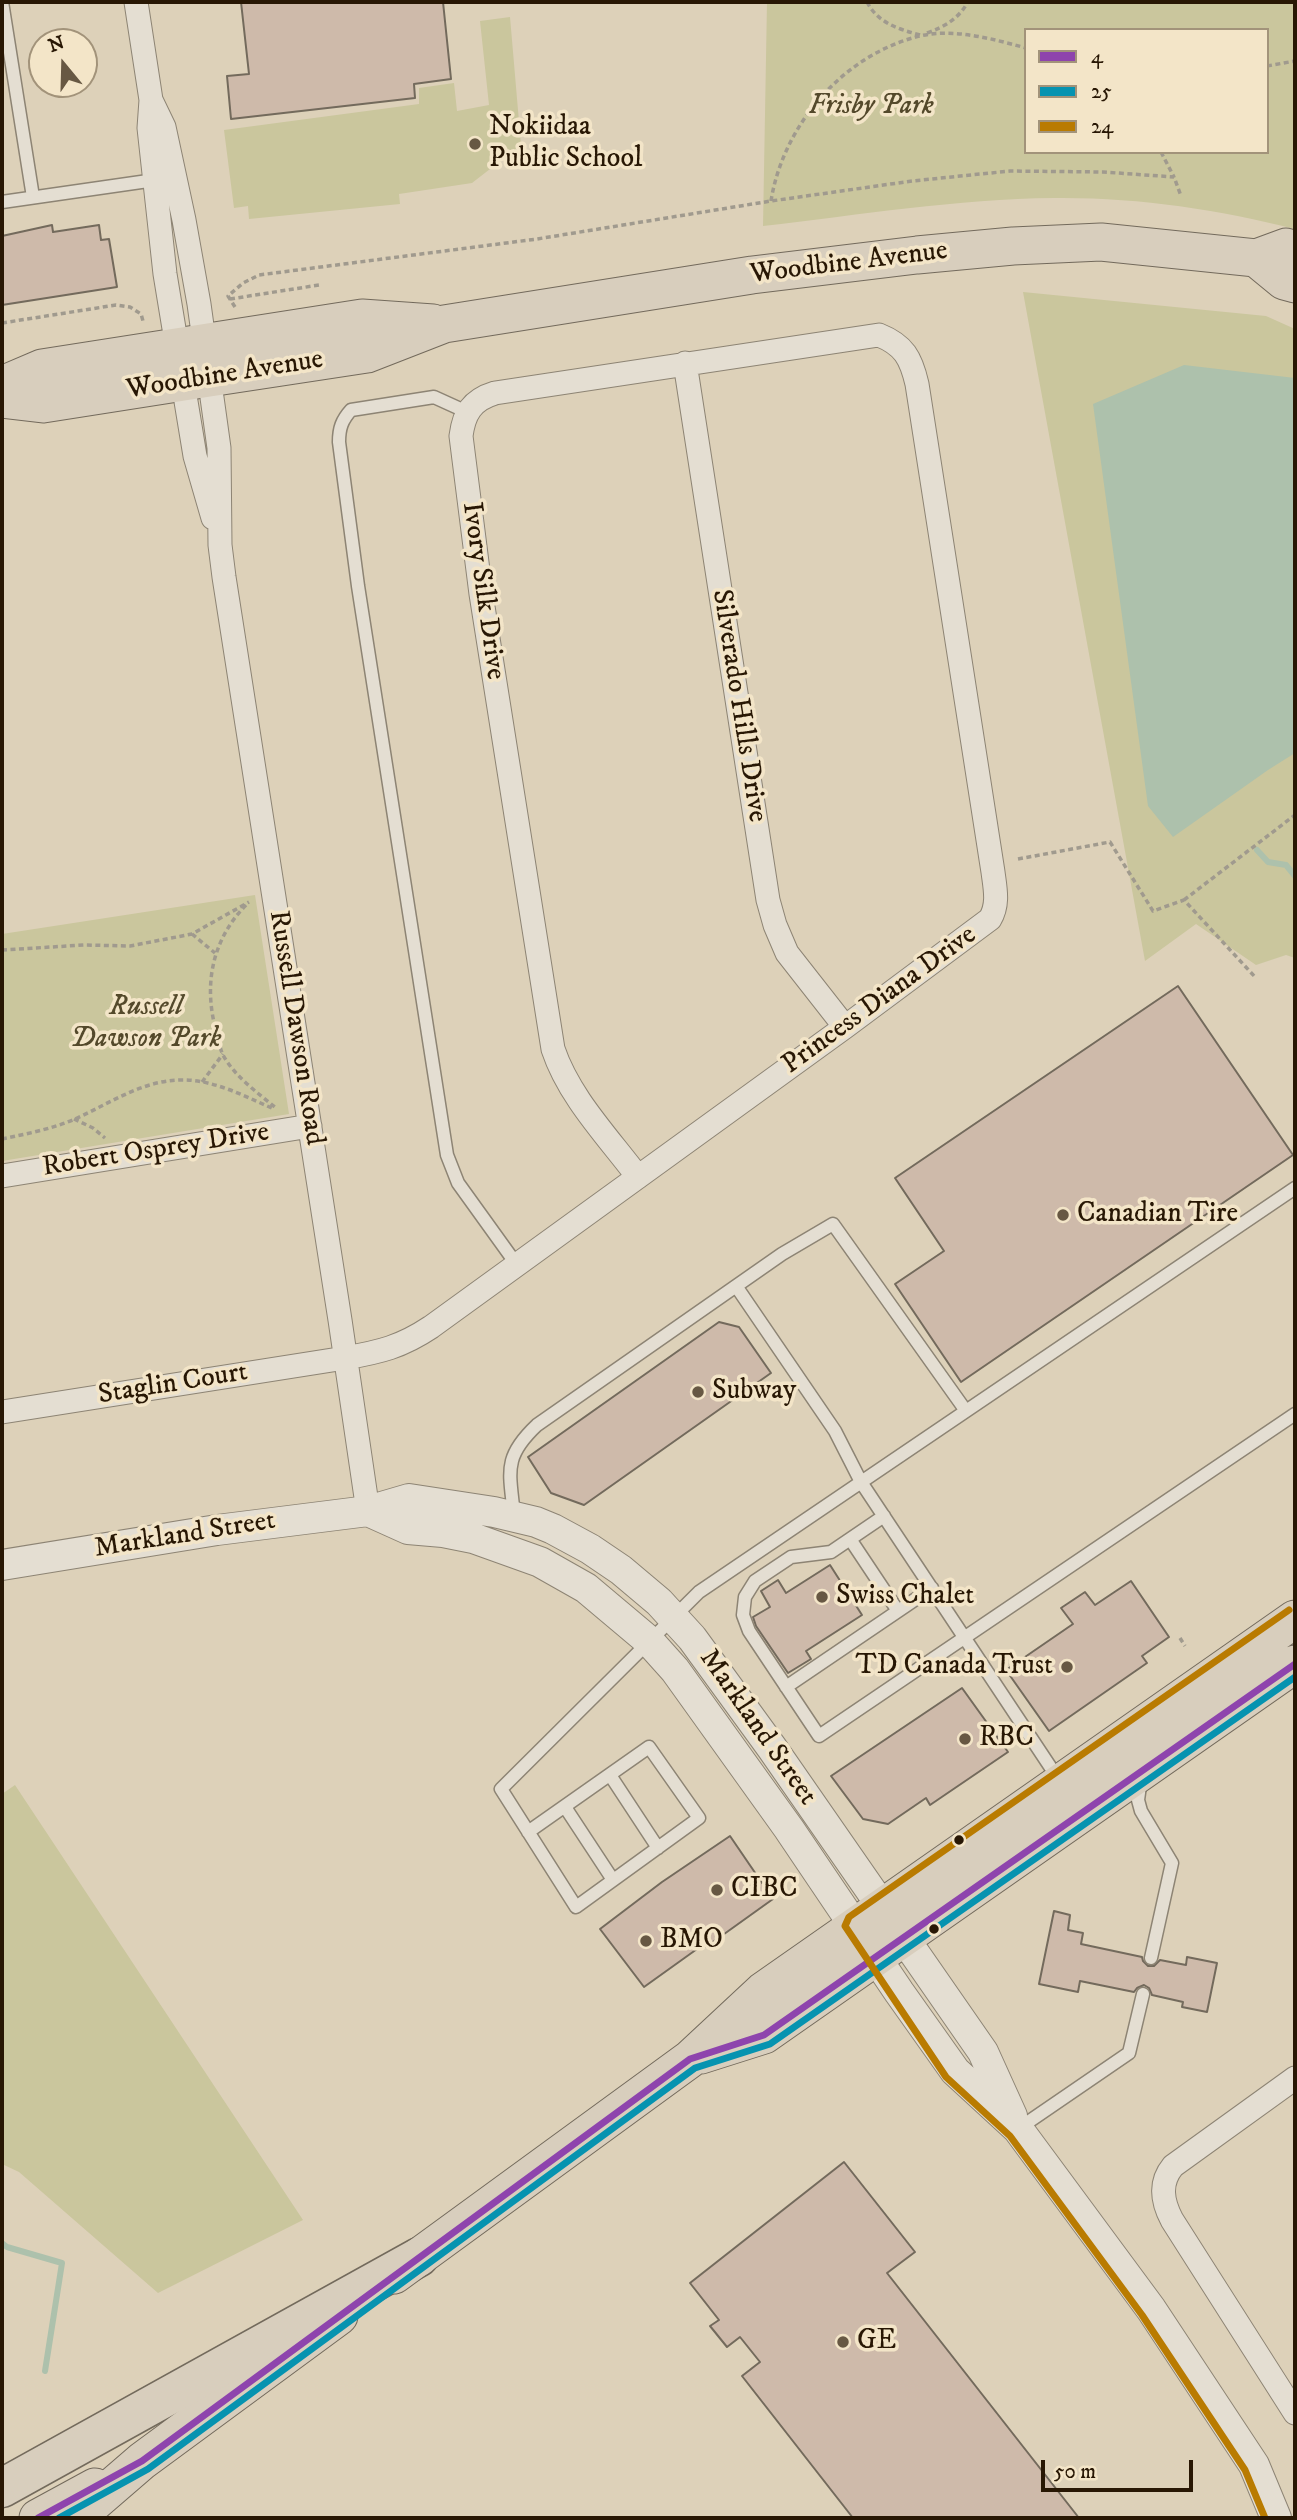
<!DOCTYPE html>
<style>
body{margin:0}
#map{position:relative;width:1297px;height:2520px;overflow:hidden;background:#ddd1b9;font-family:"IM FELL DW Pica",serif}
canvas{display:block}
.frame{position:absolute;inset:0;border:4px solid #281704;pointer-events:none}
.legend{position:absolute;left:1024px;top:28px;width:245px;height:126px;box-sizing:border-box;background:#f3e5c8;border:2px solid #a2937a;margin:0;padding:9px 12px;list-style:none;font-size:21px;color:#281704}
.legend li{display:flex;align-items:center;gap:14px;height:35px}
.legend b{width:35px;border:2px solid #a2937a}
.north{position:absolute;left:28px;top:28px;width:70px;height:70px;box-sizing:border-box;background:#f3e5c8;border:2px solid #a2937a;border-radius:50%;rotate:341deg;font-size:19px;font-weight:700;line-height:28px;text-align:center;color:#281704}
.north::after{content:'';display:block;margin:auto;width:24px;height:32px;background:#675843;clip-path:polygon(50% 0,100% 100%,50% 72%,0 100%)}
.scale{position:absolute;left:1041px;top:2460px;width:152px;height:32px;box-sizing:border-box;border:4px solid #281704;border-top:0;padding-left:9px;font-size:21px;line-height:24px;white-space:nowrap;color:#281704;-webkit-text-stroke:5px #f3e5c8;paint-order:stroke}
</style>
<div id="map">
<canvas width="1297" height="2520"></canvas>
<div class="frame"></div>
<ul class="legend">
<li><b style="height:9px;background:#8e44ad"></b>4</li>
<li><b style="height:9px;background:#0693b0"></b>25</li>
<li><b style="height:9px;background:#b97b01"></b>24</li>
</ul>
<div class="north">N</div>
<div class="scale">50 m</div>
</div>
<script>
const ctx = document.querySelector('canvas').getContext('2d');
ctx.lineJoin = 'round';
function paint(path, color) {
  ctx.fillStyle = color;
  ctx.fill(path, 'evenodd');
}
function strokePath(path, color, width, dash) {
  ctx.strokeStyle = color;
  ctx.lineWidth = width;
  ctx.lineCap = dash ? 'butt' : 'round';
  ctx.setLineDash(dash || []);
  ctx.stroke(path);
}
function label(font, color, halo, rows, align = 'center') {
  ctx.font = font + ' "IM FELL DW Pica",serif';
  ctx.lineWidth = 7;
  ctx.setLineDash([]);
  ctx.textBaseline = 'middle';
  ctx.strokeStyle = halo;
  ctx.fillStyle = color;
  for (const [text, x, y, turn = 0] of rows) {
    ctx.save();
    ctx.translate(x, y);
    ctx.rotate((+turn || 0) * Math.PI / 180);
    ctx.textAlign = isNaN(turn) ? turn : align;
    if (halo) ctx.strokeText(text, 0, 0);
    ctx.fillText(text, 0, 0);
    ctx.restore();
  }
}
paint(new Path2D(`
 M 767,2 L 1295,2 L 1295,229 C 1216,209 1135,197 1054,198 C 957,199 859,215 763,226 ZM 1026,30 L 1267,30 L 1267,152 L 1026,152 Z
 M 510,17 L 521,145 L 472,183 L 399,194 L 400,204 L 249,219 L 248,206 L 234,208 L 224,130 L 419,104 L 419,88 L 454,83 L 457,111 L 489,105 L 480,21 Z
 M 1023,292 L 1266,316 L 1295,329 L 1295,958 L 1286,955 L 1256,965 L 1196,924 L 1145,961 Z
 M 255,895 L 289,1114 L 2,1161 L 2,934 Z
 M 15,1785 L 303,2220 L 158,2293 L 19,2172 L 2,2164 L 2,1794 Z`), '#cac69d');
paint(new Path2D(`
 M 1184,365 L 1295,378 L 1295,753 L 1268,770 L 1173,837 L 1148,806 L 1093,404 Z`), '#adc1ac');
strokePath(new Path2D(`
 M 1257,850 L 1268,862 L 1286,865 L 1295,876
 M 2,2243 L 7,2247 L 62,2263 L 45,2371`), '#adc1ac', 6);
const building = new Path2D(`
 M 241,2 L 443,2 L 451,79 L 414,84 L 415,98 L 231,119 L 227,76 L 249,74 Z
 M 52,225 L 53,232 L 99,225 L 101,240 L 109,239 L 117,287 L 2,305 L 2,236 Z
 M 1178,986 L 1293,1155 L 961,1382 L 895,1284 L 944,1251 L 895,1178 Z
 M 719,1322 L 739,1327 L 771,1373 L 584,1505 L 551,1493 L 528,1457 Z
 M 830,1565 L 862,1615 L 806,1651 L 811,1659 L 788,1673 L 756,1626 L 753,1617 L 770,1607 L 761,1591 L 778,1580 L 786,1593 Z
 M 1131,1581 L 1169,1637 L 1142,1656 L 1147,1663 L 1049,1731 L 1006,1670 L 1073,1624 L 1061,1608 L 1085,1592 L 1095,1605 Z
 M 962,1688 L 1008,1752 L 930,1805 L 926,1798 L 888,1824 L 863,1819 L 831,1776 Z
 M 730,1836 L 773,1899 L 706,1947 L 704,1944 L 644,1987 L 600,1929 L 662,1882 Z
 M 1054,1911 L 1070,1915 L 1068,1930 L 1083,1933 L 1081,1944 L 1142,1957 L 1143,1961 L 1148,1966 L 1154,1966 L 1160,1960 L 1186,1965 L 1187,1957 L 1217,1963 L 1207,2012 L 1182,2007 L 1183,2002 L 1152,1995 L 1149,1988 L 1144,1985 L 1137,1988 L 1134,1992 L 1080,1981 L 1078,1992 L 1039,1984 Z
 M 844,2162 L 915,2252 L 887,2273 L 1079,2518 L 853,2518 L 742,2376 L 760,2362 L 740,2337 L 727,2347 L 710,2326 L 719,2320 L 690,2283 Z`);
paint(building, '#cebaaa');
strokePath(building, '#736a5c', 2);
const service = new Path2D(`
 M 2,2 L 33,197
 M 2,202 L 155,180
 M 467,412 L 434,397 L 351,410 C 342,420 339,428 339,442 L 358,586 L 447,1155 L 458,1183 L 517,1265
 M 736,1286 L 835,1431 L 861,1482 L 1059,1780
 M 514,1516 C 510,1472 502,1458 537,1425 L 782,1254 L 833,1224 L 966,1411
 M 884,1516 L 831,1552 L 791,1557 L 755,1581 L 745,1597 L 743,1615 L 749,1631 L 819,1736 L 1295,1414
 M 850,1539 L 898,1611
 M 786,1687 L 932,1588
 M 610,1775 L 658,1848
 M 1141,1779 L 1138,1800 L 1141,1811 L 1172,1863 L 1151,1958
 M 565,1807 L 613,1880
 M 528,1832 L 649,1747 L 699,1818 L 576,1907 L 501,1789 L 699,1592 L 1295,1188
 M 1018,2129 L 1129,2053 L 1143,1994`);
const minor = new Path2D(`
 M 136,2 L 151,100 L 149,128 L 165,274 L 195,456 L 213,518
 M 151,100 L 164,127 L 184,220 L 199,304 L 219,448 L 220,545 L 224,577 L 340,1320 L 368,1511
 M 685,363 L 768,900 L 775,925 L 787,953 L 845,1027
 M 2,1176 L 310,1126
 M 2,1412 L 345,1358 C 380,1352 401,1347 431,1327 L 845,1027 L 990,919 C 999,904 995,888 993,872 L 917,384 C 911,358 904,345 879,335 L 495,393 C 472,400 464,413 461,436 L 481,594 L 553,1049 C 569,1097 608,1137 638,1177
 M 1295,2078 L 1173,2166 C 1159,2183 1162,2201 1172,2220 L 1295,2413`);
const tertiary = new Path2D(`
 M 368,1511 L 408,1529 L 443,1532 L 473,1538 L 540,1562 L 586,1588 L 649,1641 L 675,1670 L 789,1829 L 899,1992 L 955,2071 L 1018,2129 L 1151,2309 L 1254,2465 L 1276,2518
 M 2,1565 L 217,1530 L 368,1511 L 409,1499 L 494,1512 L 536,1522 L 553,1529 L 590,1549 L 621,1570 L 659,1602 L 692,1638 L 772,1748 L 983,2052 L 1012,2116`);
const primary = new Path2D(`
 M 1256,258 L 1284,281 L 1295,284
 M 2,385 L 42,368 L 362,318 L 433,323
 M 2,399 L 43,404 L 209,378 L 367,354 L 444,324 L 752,275 L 917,255 L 1013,246 L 1101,242 L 1256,258 L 1286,247 L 1295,250
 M 701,2055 L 764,2035 L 1295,1664
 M 394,2275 L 690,2059 L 763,1991 L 1295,1619
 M 38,2518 L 95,2487
 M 76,2518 L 142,2461 L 339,2316`);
const motorway = new Path2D(`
 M 2,2488 L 419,2257`);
strokePath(service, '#8d8474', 15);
strokePath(minor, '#8d8474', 25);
strokePath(tertiary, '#8d8474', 32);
strokePath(primary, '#736a5c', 39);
strokePath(motorway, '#736a5c', 41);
strokePath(new Path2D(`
 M 867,2 C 878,23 898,29 920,35
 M 927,33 C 946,26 958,19 968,2
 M 1267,66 L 1295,61
 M 1161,152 L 1174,177
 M 771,201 C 783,125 844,54 920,36 C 954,28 993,39 1026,48
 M 230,299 L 319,285
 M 235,307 L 228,296 L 243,283 L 259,275 L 537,239 L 771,201 L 912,181 L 1010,171 L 1103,172 L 1174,177 L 1181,196
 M 2,323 L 116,305 L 130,307 L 141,314 L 143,321
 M 1018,859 L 1110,842 L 1153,911 L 1184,900 L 1256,978
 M 1184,900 L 1295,815
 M 246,905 C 211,941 203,987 217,1034 C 219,1041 220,1049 223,1055 C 235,1077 258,1093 276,1108
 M 192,934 L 215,953
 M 2,950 L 84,945 L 130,946 L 192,934 L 249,902
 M 202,1082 L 223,1054
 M 74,1119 L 93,1128 L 105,1138
 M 2,1139 C 26,1134 52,1129 75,1119 C 117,1100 154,1072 203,1082 C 228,1087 251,1099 274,1109
 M 1180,1638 L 1185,1646`), '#a09a8e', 3.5, [5, 3.5]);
strokePath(service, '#e4ded2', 12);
strokePath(minor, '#e4ded2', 23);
strokePath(tertiary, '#e4ded2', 30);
strokePath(primary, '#d8cebd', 37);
strokePath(motorway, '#d8cebd', 38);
strokePath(new Path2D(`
 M 38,2518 L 142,2461 L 690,2059 L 764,2035 L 1295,1664`), '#8e44ad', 7);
strokePath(new Path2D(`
 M 59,2518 L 148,2469 L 695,2068 L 770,2044 L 1295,1677`), '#0693b0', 7);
strokePath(new Path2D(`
 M 1265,2518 L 1245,2470 L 1142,2315 L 1010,2136 L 946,2077 L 845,1926 L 849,1917 L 1289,1610`), '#b97b01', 7);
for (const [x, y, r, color] of [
 [475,144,7,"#675843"],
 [1063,1215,7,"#675843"],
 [698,1392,7,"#675843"],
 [822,1597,7,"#675843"],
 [1067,1667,7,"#675843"],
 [965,1739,7,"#675843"],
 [959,1840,6,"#281704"],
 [717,1890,7,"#675843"],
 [934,1929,6,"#281704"],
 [646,1941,7,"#675843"],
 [843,2342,7,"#675843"]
]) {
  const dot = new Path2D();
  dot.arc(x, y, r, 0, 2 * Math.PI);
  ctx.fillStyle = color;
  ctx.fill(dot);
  strokePath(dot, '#f3e5c8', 2.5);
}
label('italic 28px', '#54492b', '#f3e5c8', [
 ["Frisby Park",871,107],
 ["Russell",146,1008],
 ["Dawson Park",146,1040]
]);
label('28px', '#281704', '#f3e5c8', [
 ["Nokiidaa",489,128],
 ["Public School",489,160],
 ["Canadian Tire",1077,1215],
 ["Subway",712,1392],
 ["Swiss Chalet",836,1597],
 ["TD Canada Trust",1053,1667,"right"],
 ["RBC",979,1739],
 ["CIBC",731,1890],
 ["BMO",660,1941],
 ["GE",857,2342]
], 'left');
label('28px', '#281704', '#f3e5c8', [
 ["Woodbine Avenue",849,264,-7],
 ["Woodbine Avenue",225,376,-9],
 ["Ivory Silk Drive",482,591,82],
 ["Silverado Hills Drive",738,706,81],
 ["Princess Diana Drive",880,1001,-36],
 ["Russell Dawson Road",295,1028,81],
 ["Robert Osprey Drive",156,1151,-9],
 ["Staglin Court",173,1385,-9],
 ["Markland Street",185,1536,-9],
 ["Markland Street",757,1728,55]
]);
</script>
